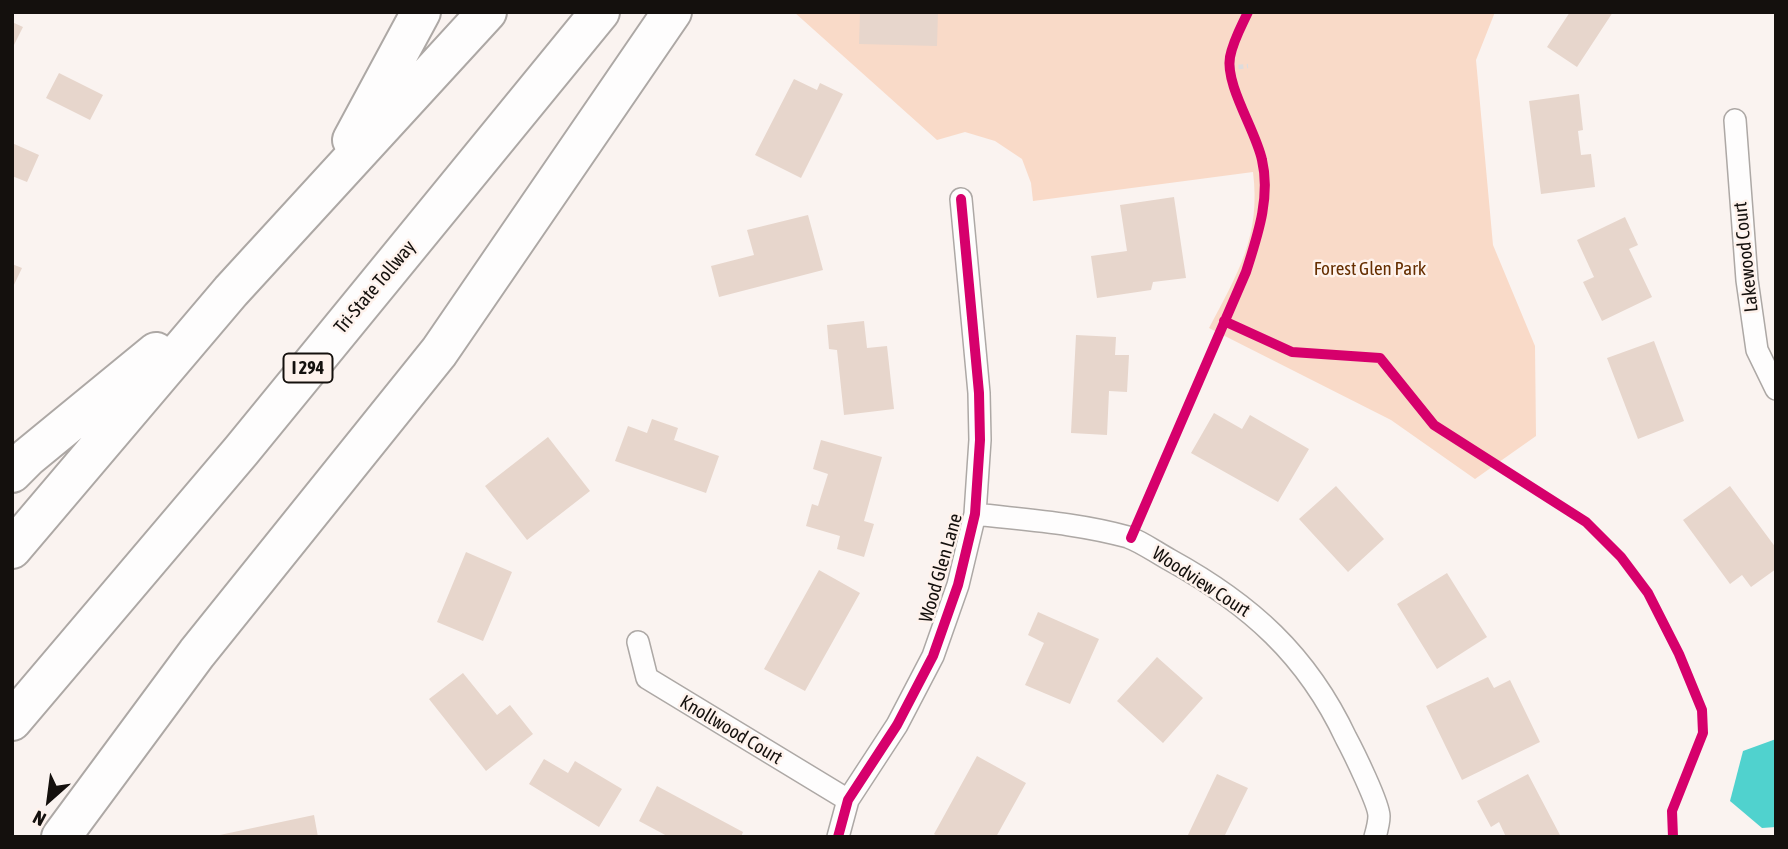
<!DOCTYPE html>
<style>
body{margin:0}
#map{position:relative;width:1788px;height:849px;overflow:hidden;background:#faf3f0;font-family:"Asap Condensed",sans-serif}
canvas{display:block}
.frame{position:absolute;inset:0;border:14px solid #14100d;pointer-events:none}
.north{position:absolute;left:14px;top:765px;width:70px;height:70px;-webkit-text-stroke:5px #fef2ec;paint-order:stroke;rotate:208deg;font-size:19px;font-weight:700;line-height:28px;text-align:center;color:#14100d}
.north::after{content:'';display:block;margin:auto;width:24px;height:32px;background:#14100d;clip-path:polygon(50% 0,100% 100%,50% 72%,0 100%)}
</style>
<div id="map">
<canvas width="1788" height="849"></canvas>
<div class="frame"></div>
<div class="north">N</div>
</div>
<script>
const ctx = document.querySelector('canvas').getContext('2d');
ctx.lineJoin = 'round';
function paint(path, color) {
  ctx.fillStyle = color;
  ctx.fill(path, 'evenodd');
}
function strokePath(path, color, width, dash) {
  ctx.strokeStyle = color;
  ctx.lineWidth = width;
  ctx.lineCap = dash ? 'butt' : 'round';
  ctx.setLineDash(dash || []);
  ctx.stroke(path);
}
function label(font, color, halo, rows, align = 'center') {
  ctx.font = font + ' "Asap Condensed",sans-serif';
  ctx.lineWidth = 5;
  ctx.setLineDash([]);
  ctx.textBaseline = 'middle';
  ctx.strokeStyle = halo;
  ctx.fillStyle = color;
  for (const [text, x, y, turn = 0] of rows) {
    ctx.save();
    ctx.translate(x, y);
    ctx.rotate((+turn || 0) * Math.PI / 180);
    ctx.textAlign = isNaN(turn) ? turn : align;
    if (halo) ctx.strokeText(text, 0, 0);
    ctx.fillText(text, 0, 0);
    ctx.restore();
  }
}
paint(new Path2D(`
 M 794,12 L 1495,12 L 1476,60 L 1493,245 L 1535,346 L 1536,436 L 1475,479 L 1391,420 L 1209,328 C 1238,273 1261,236 1253,172 L 1033,201 L 1031,183 L 1022,159 L 995,141 L 965,132 L 937,140 Z`), '#f9dac8');
paint(new Path2D(`
 M 1776,739 L 1776,827 L 1762,828 L 1730,801 L 1743,751 Z`), '#50d2ce');
paint(new Path2D(`
 M 860,12 L 938,12 L 937,46 L 859,44 Z
 M 1570,12 L 1613,12 L 1577,67 L 1547,47 Z
 M 12,22 L 23,27 L 12,49 Z
 M 59,73 L 103,95 L 90,120 L 46,98 Z
 M 794,79 L 817,90 L 820,83 L 843,94 L 801,178 L 755,155 Z
 M 1579,94 L 1583,130 L 1578,131 L 1581,155 L 1591,154 L 1595,187 L 1541,194 L 1529,101 Z
 M 12,143 L 39,155 L 27,182 L 12,176 Z
 M 1174,197 L 1186,278 L 1153,282 L 1151,290 L 1097,298 L 1091,256 L 1127,251 L 1120,205 Z
 M 808,215 L 823,270 L 719,297 L 711,266 L 754,255 L 747,230 Z
 M 1625,217 L 1638,245 L 1629,249 L 1652,297 L 1602,321 L 1583,282 L 1594,277 L 1577,240 Z
 M 12,264 L 22,268 L 12,289 Z
 M 864,321 L 867,348 L 887,346 L 894,409 L 844,415 L 837,350 L 829,349 L 827,325 Z
 M 1076,335 L 1116,337 L 1115,355 L 1129,355 L 1127,392 L 1109,391 L 1107,435 L 1071,433 Z
 M 1654,341 L 1684,421 L 1638,439 L 1607,358 Z
 M 1214,413 L 1242,429 L 1250,415 L 1309,449 L 1278,502 L 1191,453 Z
 M 652,419 L 678,428 L 674,440 L 719,456 L 706,493 L 615,461 L 628,426 L 647,433 Z
 M 548,437 L 590,491 L 527,540 L 485,486 Z
 M 821,440 L 882,457 L 864,521 L 874,524 L 864,557 L 837,549 L 840,536 L 806,526 L 812,504 L 818,506 L 828,474 L 813,469 Z
 M 1336,486 L 1384,539 L 1348,572 L 1299,519 Z
 M 1730,486 L 1776,548 L 1776,569 L 1751,587 L 1742,575 L 1730,584 L 1683,520 Z
 M 466,552 L 512,572 L 483,641 L 437,622 Z
 M 819,570 L 860,593 L 805,691 L 764,669 Z
 M 1447,573 L 1487,637 L 1437,669 L 1397,604 Z
 M 1038,612 L 1099,639 L 1070,704 L 1025,685 L 1044,643 L 1028,635 Z
 M 1157,657 L 1203,698 L 1163,743 L 1117,701 Z
 M 463,673 L 497,715 L 510,705 L 533,734 L 486,771 L 429,699 Z
 M 1488,677 L 1494,688 L 1510,680 L 1540,742 L 1462,780 L 1426,706 Z
 M 977,756 L 1026,783 L 996,837 L 939,837 L 934,834 Z
 M 544,759 L 568,773 L 575,761 L 622,789 L 599,827 L 529,784 Z
 M 1217,774 L 1248,788 L 1224,837 L 1187,837 Z
 M 1528,774 L 1561,837 L 1506,837 L 1499,822 L 1491,827 L 1477,801 Z
 M 657,786 L 743,832 L 741,837 L 669,837 L 639,821 Z
 M 314,815 L 318,837 L 216,837 L 215,836 Z`), '#e7d6cc');
const minor = new Path2D(`
 M 1735,120 L 1747,280 L 1757,350 L 1776,389
 M 975,514 C 1026,520 1078,523 1128,537 C 1142,542 1157,553 1170,560 C 1250,604 1307,655 1346,738 C 1353,751 1379,804 1379,816 C 1379,822 1377,830 1375,837
 M 638,642 L 647,678 L 848,800
 M 838,837 L 848,800 L 897,725 L 933,656 L 958,585 L 975,514 L 980,440 L 979,393 L 961,199`);
const motorway = new Path2D(`
 M 352,140 L 421,12
 M 12,473 L 28,457 L 156,352
 M 12,549 L 231,291 L 487,12
 M 12,721 L 241,451 L 600,12
 M 61,837 L 197,653 L 439,352 L 672,12`);
strokePath(minor, '#ada8a5', 24);
strokePath(motorway, '#ada8a5', 42);
strokePath(new Path2D(`
 M 1230,68 L 1248,66`), '#dedcdc', 4.5, [5, 3.5]);
strokePath(minor, '#fefdfd', 21);
strokePath(motorway, '#fefdfd', 38);
strokePath(new Path2D(`
 M 1224,321 L 1292,352 L 1380,358 L 1434,425 L 1586,522 L 1621,557 L 1648,593 L 1679,654 L 1702,710 L 1703,733 L 1672,811 L 1673,837
 M 1131,538 L 1246,272 C 1257,237 1271,198 1262,160 C 1256,131 1225,85 1230,57 C 1233,41 1241,27 1248,12
 M 838,837 L 848,800 L 897,725 L 933,656 L 958,585 L 975,514 L 980,440 L 979,393 L 961,199`), '#d6006c', 10);
for (const [x, y, w] of [
 [308,368,49]
]) {
  const box = new Path2D();
  box.roundRect(x - w / 2, y - 14.5, w, 29, 5);
  ctx.fillStyle = '#fef2ec';
  ctx.fill(box);
  strokePath(box, '#14100d', 2);
}
label('bold 18px', '#14100d', null, [
 ["I 294",308,368]
]);
label('19px', '#14100d', '#fef2ec', [
 ["Lakewood Court",1746,257,-96],
 ["Tri-State Tollway",375,287,-50],
 ["Wood Glen Lane",941,568,-74],
 ["Woodview Court",1201,582,33],
 ["Knollwood Court",731,730,31]
]);
label('19px', '#652e01', '#fef2ec', [
 ["Forest Glen Park",1370,269]
]);
</script>
